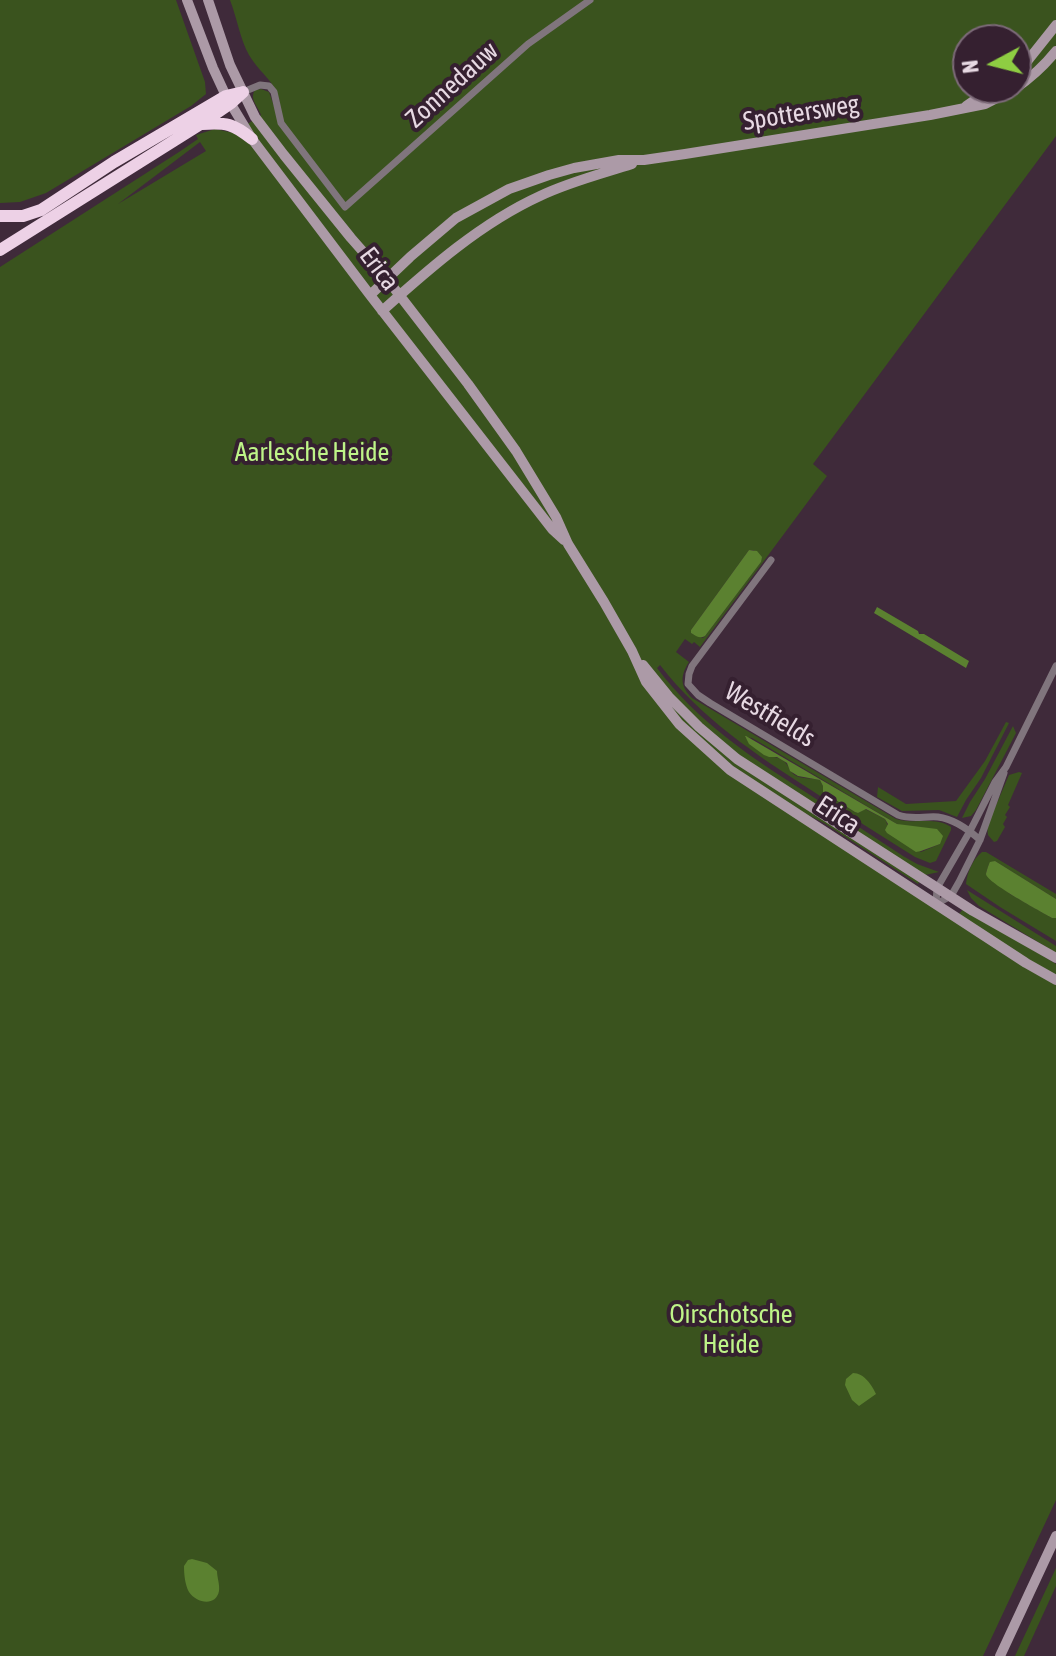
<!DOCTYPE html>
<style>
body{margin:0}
#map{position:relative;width:1056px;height:1656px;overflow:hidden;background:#3f2a3a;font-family:"Asap Condensed",sans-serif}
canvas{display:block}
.north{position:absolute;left:952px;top:24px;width:80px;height:80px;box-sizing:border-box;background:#352030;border:2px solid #7c6a78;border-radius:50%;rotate:263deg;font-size:22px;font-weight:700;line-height:32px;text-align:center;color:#e7d9e3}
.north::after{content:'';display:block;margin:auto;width:28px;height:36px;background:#8ecd42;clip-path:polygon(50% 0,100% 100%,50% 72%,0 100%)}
</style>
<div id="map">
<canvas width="1056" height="1656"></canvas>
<div class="north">N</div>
</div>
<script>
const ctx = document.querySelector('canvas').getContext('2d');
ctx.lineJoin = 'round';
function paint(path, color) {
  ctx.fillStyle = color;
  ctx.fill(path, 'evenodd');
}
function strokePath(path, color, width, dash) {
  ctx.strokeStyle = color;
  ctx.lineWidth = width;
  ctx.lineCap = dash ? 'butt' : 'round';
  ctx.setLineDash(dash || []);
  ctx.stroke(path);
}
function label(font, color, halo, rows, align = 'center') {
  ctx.font = font + ' "Asap Condensed",sans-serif';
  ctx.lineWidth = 8;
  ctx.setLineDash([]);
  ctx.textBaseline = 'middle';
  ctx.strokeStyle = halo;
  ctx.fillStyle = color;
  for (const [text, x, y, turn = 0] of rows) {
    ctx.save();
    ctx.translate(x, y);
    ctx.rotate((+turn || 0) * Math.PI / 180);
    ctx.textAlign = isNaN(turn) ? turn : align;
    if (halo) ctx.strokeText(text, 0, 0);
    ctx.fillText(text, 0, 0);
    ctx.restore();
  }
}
paint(new Path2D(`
 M 0,0 L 176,0 L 205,82 L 206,94 L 191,106 L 46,193 L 20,202 L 0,203 Z
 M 230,0 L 1056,0 L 1056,136 L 813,464 L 827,476 L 700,647 L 694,642 L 692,644 L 685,639 L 676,652 L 689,662 C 680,676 680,686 692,698 L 896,819 C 915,825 934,816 951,827 L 951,830 L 936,861 L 930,863 L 915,857 C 880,835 845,813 811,790 C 755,754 702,719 660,665 L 657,668 C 697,721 749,756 804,791 C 837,813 870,834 903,856 L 917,864 L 939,872 L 925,875 L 753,766 L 696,721 L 654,674 L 686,735 L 1056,983 L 1056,1500 L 983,1656 L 0,1656 L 0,267 L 179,152 L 198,139 L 196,135 L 215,129 L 234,133 L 261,115 C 258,106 249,99 255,90 L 261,89 L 269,92 L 274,106 L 280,102 C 274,79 261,75 249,55 C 240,39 237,18 230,0 ZM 968,40 L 1016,40 L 1016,88 L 968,88 ZM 200,142 L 206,151 L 118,204 ZM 749,550 L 754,550 L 761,562 L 705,636 L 703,638 L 691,633 L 691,630 ZM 745,737 L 752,738 L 771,749 L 897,824 L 940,844 L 921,852 L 888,826 L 885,819 L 865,809 L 858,813 L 855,812 L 823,792 L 823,786 L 820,780 C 813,778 806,779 799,777 C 784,772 794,758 767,756 Z
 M 655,683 L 693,726 L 920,880 L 918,884 L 824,823 L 786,804 L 743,776 L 678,718 Z
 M 1006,722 L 1009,723 L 981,778 L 966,800 L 957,817 L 939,810 L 902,811 L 877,797 L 878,787 L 906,804 L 956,801 L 985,761 Z
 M 1013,726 L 1016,733 L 976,810 L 971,816 L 962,818 L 970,802 L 985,779 Z
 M 1019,772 L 1022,773 L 1008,805 L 1010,807 L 1005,815 L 1007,817 L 1003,824 L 1005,827 L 997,841 L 994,842 L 988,835 L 987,826 L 1009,775 Z
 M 982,852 L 986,852 L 1056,894 L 1056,899 L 995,861 L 989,864 L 986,873 L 1010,894 L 1052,918 L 1056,918 L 1056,941 L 1000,907 L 966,884 C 967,872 973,859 982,852 Z
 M 967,890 L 1056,946 L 1056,953 L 979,906 L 971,898 Z
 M 964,908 L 1056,964 L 1056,975 L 1040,969 L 959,914 Z
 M 1056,1568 L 1056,1586 L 1024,1656 L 1015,1656 Z`), '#3a531e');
paint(new Path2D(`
 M 749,550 L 757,551 L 762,557 L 761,562 L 705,636 C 700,639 696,636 691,633 L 691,630 Z
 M 877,607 L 918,631 L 919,634 L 924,634 L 969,661 L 966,668 L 874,613 Z
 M 746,736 L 897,824 L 937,829 L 943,836 L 940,844 L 921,851 L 916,852 L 887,833 L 885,830 L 888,824 L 885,819 L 866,809 L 858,813 L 855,812 L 823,792 L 823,786 L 820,780 L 798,776 L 790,771 L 787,763 L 777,757 L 769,757 L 764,755 L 749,744 L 745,736 Z
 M 995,861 L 1056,899 L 1056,918 L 1052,918 C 1042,912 987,883 986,874 C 986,873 989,863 990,862 Z
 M 853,1373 C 864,1373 872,1385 876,1394 L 859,1406 L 852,1400 L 845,1385 L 846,1379 Z
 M 192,1559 L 207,1563 L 217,1571 C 217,1577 220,1585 219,1591 C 216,1607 196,1603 189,1592 C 185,1585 184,1574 184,1566 L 188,1560 Z`), '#5b8130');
strokePath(new Path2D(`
 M 243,92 L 260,85 L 269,86 L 274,92 L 281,123 L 345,207 L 528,44 L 590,0
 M 771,560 L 692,666 L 689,674 L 688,684 L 698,695 L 710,703 L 898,815 C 912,820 924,816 938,817 C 954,819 969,830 980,840
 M 936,904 L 937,888 L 970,831 L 995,782 L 1006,767 L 1056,666
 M 936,904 L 951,896 L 959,882 L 980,840 L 1004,773`), '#80757d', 7);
strokePath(new Path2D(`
 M 187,0 L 213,68 L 226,96 L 252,139 L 370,295 L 552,529 L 564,540
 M 208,0 L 230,65 L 255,117 L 284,155 L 351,238 L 387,279 L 468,384 L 516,451 L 556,517 L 568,544 L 604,602 L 632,651 L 646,682 L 679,724 L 730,770 L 1026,963 L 1056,980
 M 1016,71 L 1025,64 L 1056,25
 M 1016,88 C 1032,77 1044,66 1056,51
 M 966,106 L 992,88
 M 370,295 L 410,257 L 456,218 L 509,189 L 549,175 L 574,168 L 619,160 L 644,160 L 685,154 L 930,115 L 985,104 L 1016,88
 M 382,311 C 430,268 481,223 540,196 C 569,182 601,174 632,164
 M 643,665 L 669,697 L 699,727 L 737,759 L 973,911 L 1056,958
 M 1000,1656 L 1056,1536`), '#ac9aa7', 10);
strokePath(new Path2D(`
 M 202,124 C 226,122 234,124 252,139
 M 0,216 L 23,216 L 41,210 L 114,162 L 226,96 L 239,93
 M 0,250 L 199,125 L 231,103 L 243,92`), '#edd1e6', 12);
label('26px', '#e7d9e3', '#352030', [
 ["Zonnedauw",452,85,-42],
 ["Spottersweg",801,113,-9],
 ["Erica",379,269,53],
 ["Westfields",770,715,31],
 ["Erica",838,815,33]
]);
label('26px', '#bef488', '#352030', [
 ["Aarlesche Heide",312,453],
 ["Oirschotsche",731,1315],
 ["Heide",731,1345]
]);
</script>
